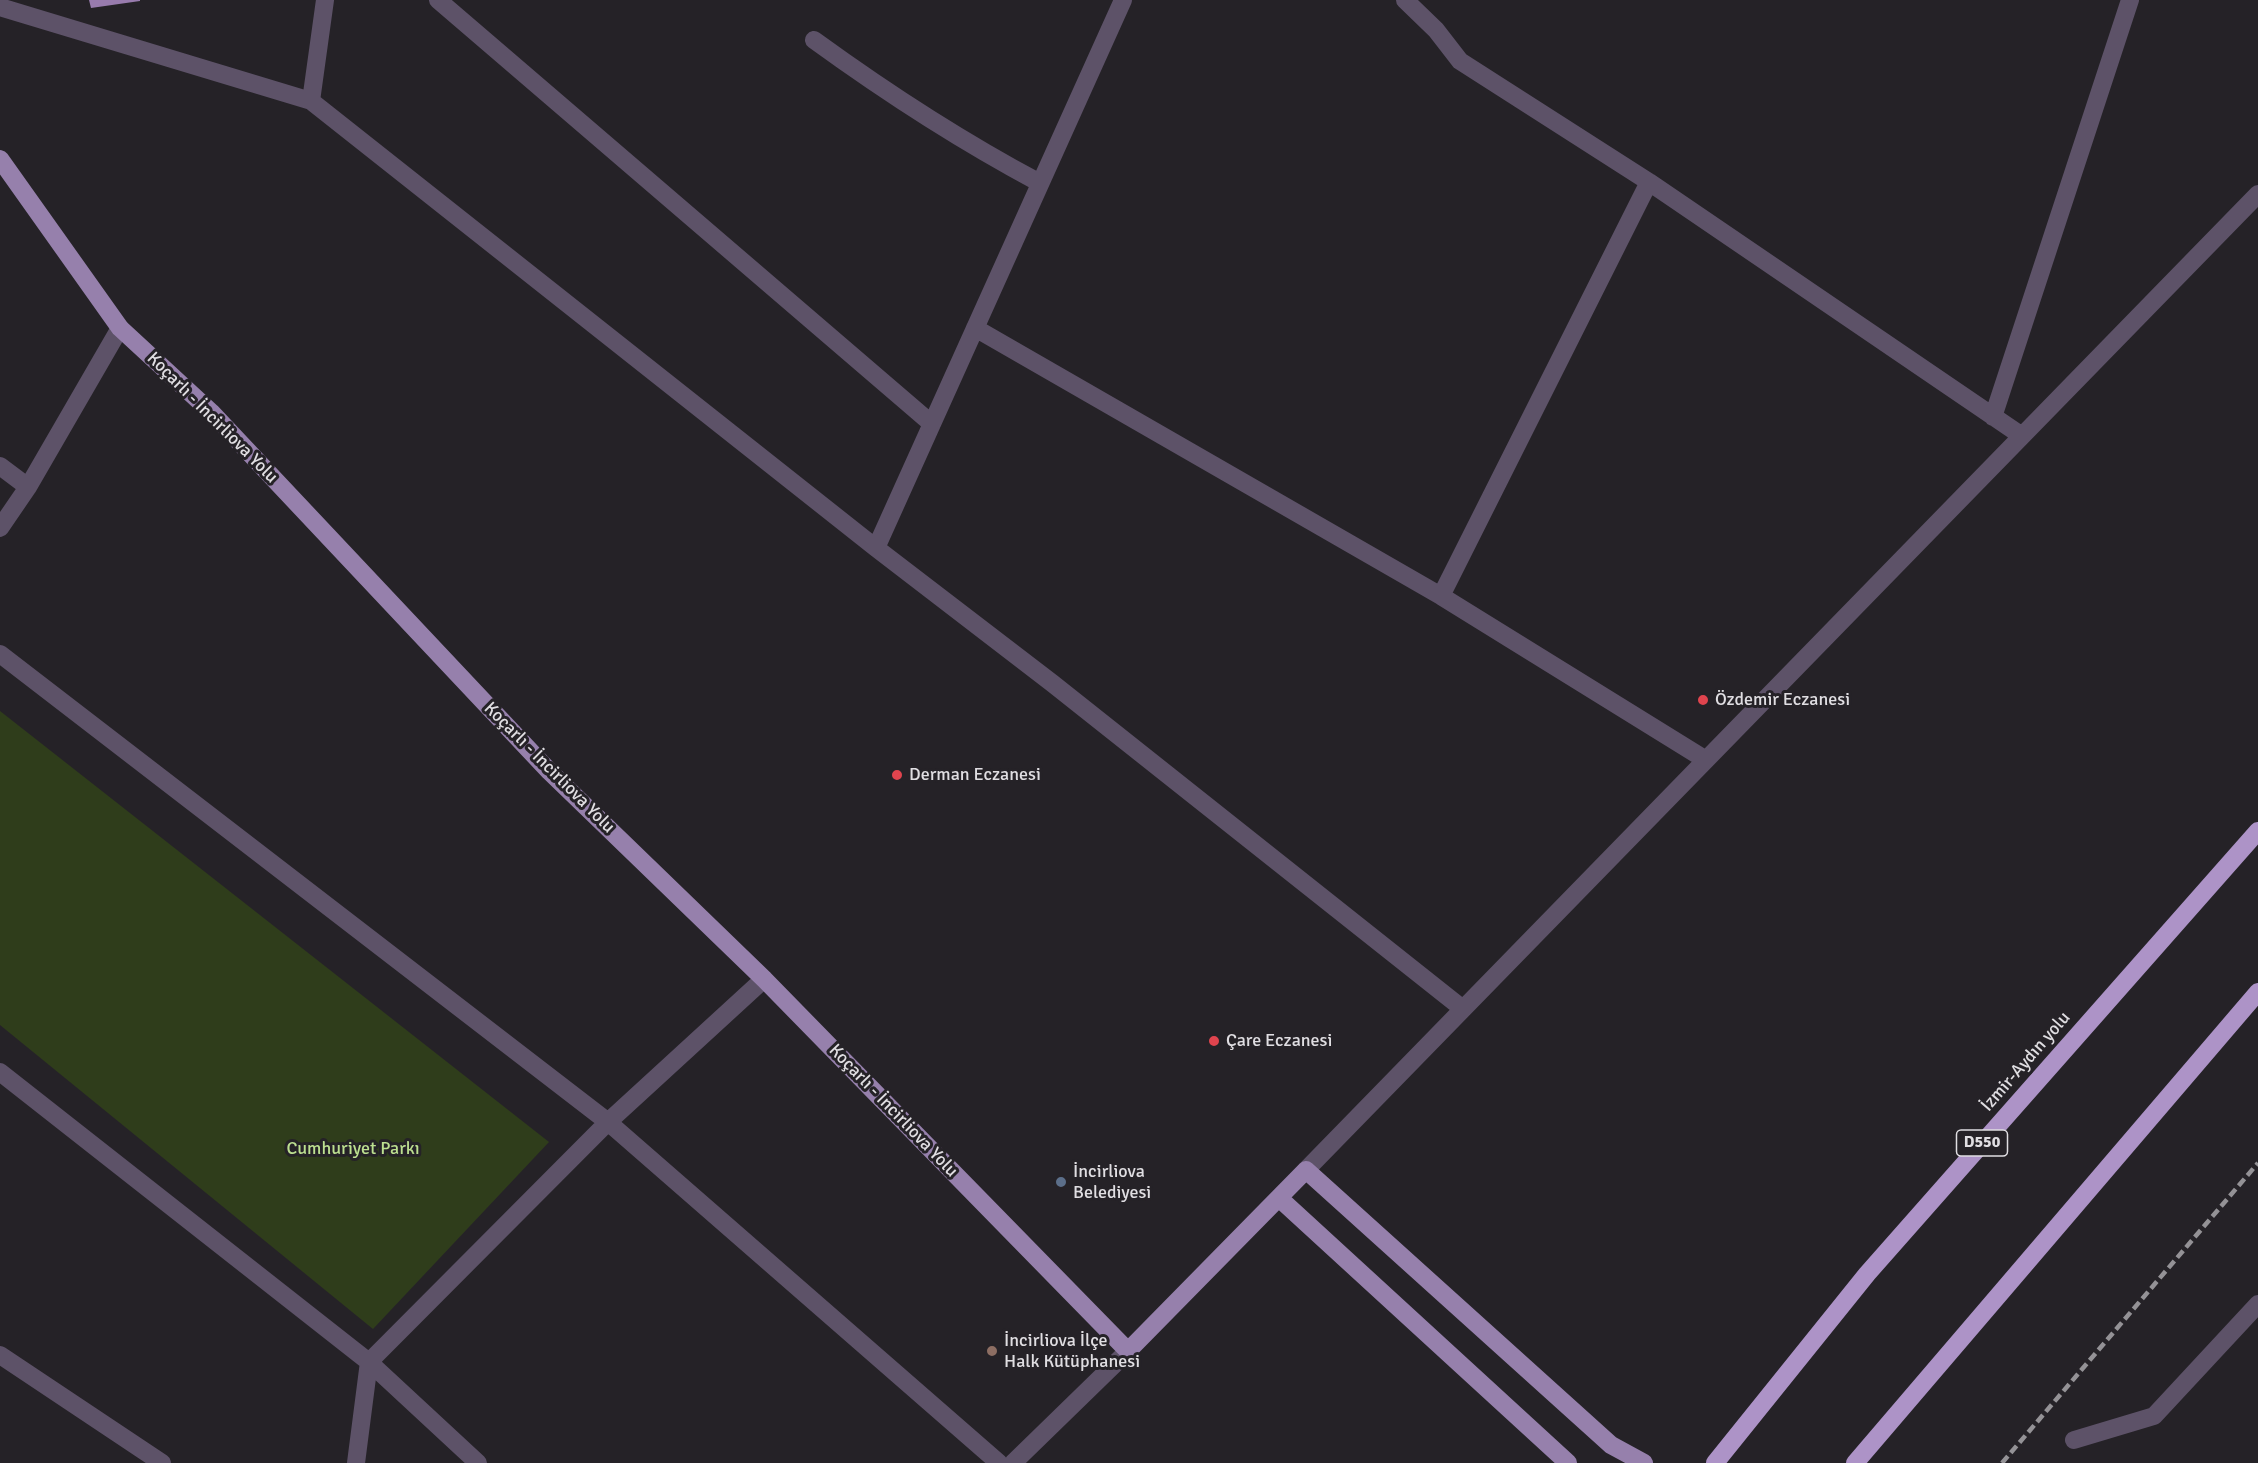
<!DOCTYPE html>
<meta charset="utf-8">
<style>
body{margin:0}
canvas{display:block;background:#252227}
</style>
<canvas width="2258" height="1463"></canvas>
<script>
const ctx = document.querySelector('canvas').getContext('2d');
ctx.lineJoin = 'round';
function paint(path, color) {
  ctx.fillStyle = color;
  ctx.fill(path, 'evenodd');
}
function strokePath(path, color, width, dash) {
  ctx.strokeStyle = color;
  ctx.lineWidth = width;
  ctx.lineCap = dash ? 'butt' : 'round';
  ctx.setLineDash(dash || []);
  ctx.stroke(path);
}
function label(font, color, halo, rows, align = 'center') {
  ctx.font = font + ' Signika,sans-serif';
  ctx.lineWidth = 6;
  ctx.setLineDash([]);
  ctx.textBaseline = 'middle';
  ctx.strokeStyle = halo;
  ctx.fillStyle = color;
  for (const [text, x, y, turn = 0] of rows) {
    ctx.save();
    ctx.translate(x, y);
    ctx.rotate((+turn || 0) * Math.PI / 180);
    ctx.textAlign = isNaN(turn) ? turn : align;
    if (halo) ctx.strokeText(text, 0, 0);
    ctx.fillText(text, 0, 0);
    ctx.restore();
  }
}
paint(new Path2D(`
 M 0,711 L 549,1142 L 373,1329 L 0,1025 Z`), '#2f3d1b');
paint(new Path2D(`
 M 89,0 L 140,0 L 140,1 L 91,8 Z`), '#987bad');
strokePath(new Path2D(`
 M 438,0 L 932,424
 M 1405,0 L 1436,30 L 1460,61 L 1649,182 L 2022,436
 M 0,7 L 311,101 L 876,548 L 1052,683 L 1463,1009
 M 814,40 C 887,93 961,141 1040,183
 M 311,101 L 325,0
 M 975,328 L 1441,596 L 1706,760
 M 1993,417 L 2130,0
 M 0,466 L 28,487
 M 0,528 L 28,487 L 120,328
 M 876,548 L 1123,0
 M 1441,596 L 1649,182
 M 0,654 L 608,1122 L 999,1463
 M 0,1072 L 369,1362 L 478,1463
 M 1306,1170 L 2258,194
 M 0,1355 L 162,1463
 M 2074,1440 L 2154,1416 L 2258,1304
 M 356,1463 L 369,1362 L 608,1122 L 764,979
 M 1013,1463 L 1128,1351`), '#5d5268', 18);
strokePath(new Path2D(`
 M 0,159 L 120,328 L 211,412 L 549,771 L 764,979 L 1128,1351 L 1306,1170 L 1611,1445 L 1644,1463
 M 1279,1198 L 1568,1463`), '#9680ac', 18);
strokePath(new Path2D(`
 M 1715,1463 L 1867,1274 L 2258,831
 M 1855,1463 L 2258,992`), '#ad93c7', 18);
strokePath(new Path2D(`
 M 2002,1463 L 2258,1163`), '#949296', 4.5, [9, 4.5]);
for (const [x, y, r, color] of [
 [1703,700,6,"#e0444e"],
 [897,775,6,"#e0444e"],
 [1214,1041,6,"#e0444e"],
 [1061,1182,6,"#5c6f8a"],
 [992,1351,6,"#8d6e63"]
]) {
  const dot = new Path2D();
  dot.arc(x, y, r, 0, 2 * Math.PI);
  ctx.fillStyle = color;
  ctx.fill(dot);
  strokePath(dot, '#252227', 2);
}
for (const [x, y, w] of [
 [1982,1143,51]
]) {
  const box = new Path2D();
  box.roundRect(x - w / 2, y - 13, w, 26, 4.5);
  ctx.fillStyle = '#252227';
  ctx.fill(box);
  strokePath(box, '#e0dee2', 1.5);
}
label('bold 16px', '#e0dee2', null, [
 ["D550",1982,1143]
]);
label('18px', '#e0dee2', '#252227', [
 ["Koçarlı - İncirliova Yolu",212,418,45],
 ["Koçarlı - İncirliova Yolu",549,768,45],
 ["İzmir-Aydın yolu",2026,1062,-49],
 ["Koçarlı - İncirliova Yolu",893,1111,46]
]);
label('18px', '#e0dee2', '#252227', [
 ["Özdemir Eczanesi",1715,700],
 ["Derman Eczanesi",909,775],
 ["Çare Eczanesi",1226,1041],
 ["İncirliova",1073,1172],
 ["Belediyesi",1073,1193],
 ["İncirliova İlçe",1004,1341],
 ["Halk Kütüphanesi",1004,1362]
], 'left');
label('18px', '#bcdf90', '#252227', [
 ["Cumhuriyet Parkı",353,1149]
]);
</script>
